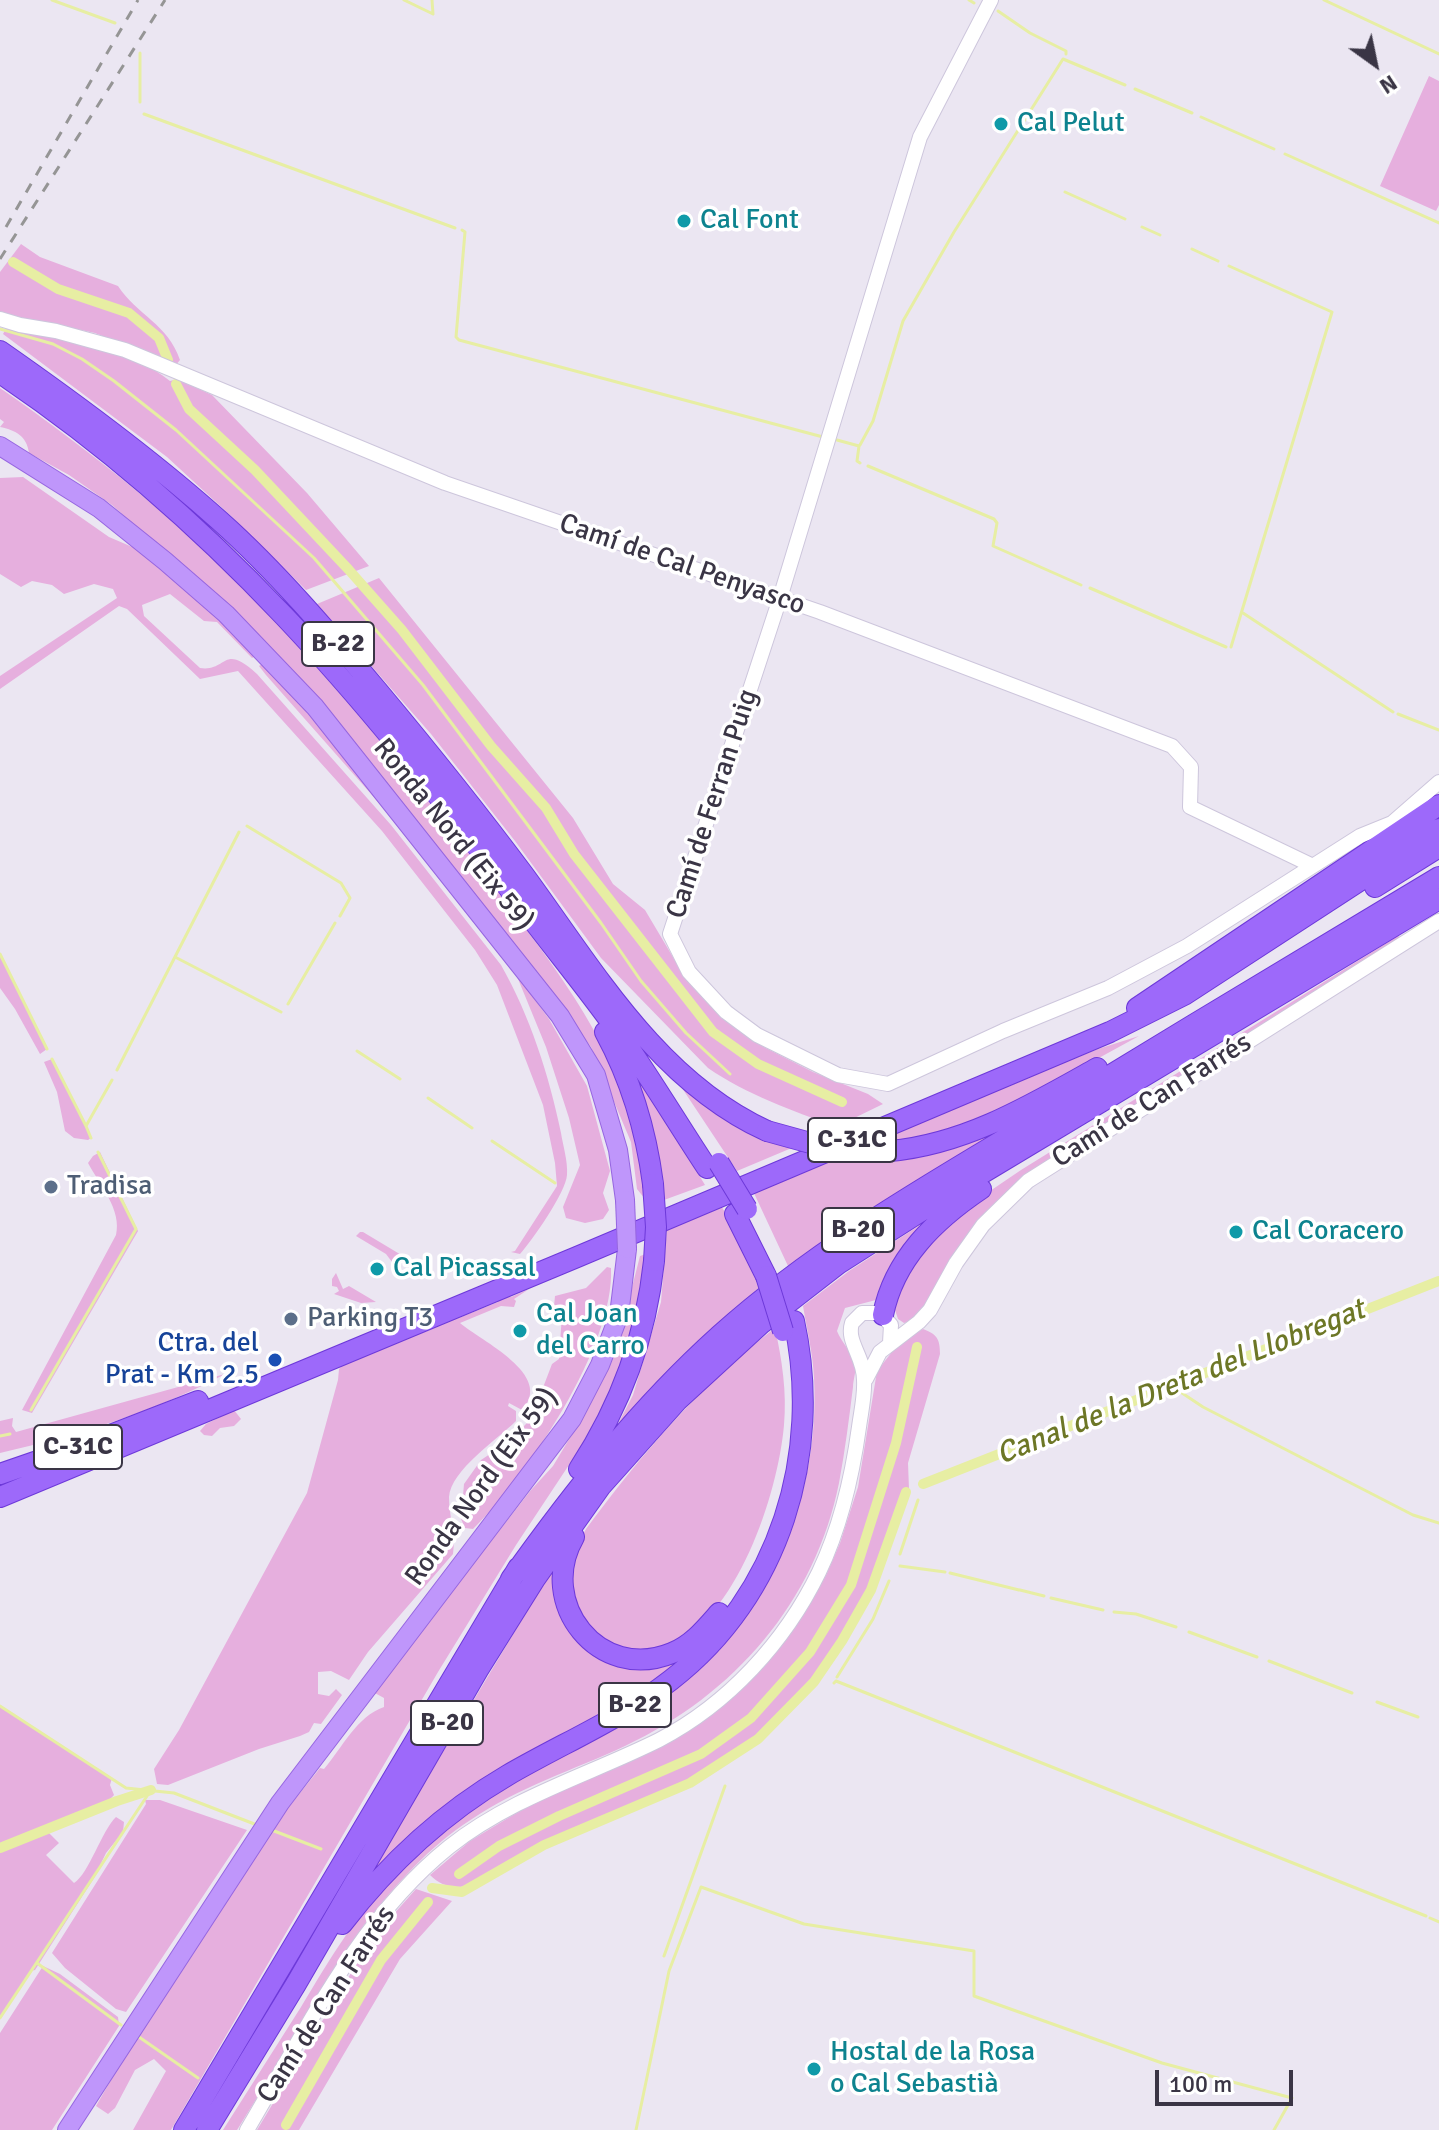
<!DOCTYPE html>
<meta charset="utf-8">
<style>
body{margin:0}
#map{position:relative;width:1439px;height:2130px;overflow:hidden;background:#ebe6f2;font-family:Signika,sans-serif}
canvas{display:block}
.north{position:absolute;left:1335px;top:24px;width:80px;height:80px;-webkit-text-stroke:6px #fff;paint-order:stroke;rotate:147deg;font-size:22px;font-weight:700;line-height:32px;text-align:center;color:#3a3545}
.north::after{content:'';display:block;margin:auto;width:28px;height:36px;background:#3a3545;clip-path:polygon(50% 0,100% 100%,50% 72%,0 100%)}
.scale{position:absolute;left:1155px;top:2070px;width:138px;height:36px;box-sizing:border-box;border:4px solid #3a3545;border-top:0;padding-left:10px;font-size:24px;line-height:28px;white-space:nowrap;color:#3a3545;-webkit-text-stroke:6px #fff;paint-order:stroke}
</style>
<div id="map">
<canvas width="1439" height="2130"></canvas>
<div class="north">N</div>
<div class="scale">100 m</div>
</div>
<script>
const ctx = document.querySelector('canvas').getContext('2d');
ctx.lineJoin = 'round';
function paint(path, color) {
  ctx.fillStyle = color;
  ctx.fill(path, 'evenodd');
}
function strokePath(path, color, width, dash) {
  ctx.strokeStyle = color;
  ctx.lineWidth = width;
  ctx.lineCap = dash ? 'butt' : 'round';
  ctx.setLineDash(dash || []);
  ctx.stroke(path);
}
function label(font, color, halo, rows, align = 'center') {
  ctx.font = font + ' Signika,sans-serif';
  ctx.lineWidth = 7;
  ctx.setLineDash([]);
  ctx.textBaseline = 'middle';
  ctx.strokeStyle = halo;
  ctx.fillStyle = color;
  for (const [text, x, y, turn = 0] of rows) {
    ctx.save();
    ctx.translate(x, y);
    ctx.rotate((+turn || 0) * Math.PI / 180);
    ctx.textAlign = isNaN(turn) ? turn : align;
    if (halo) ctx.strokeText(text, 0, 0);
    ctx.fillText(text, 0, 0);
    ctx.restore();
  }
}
paint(new Path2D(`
 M 1429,76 L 1439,81 L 1439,205 L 1436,211 L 1380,186 Z
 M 21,244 L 40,257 L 118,286 C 137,315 168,324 180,360 L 175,366 L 95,333 L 0,313 L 0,272 Z
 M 7,327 C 54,332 134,351 170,381 L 178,379 L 212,395 L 307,493 L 369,566 L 306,590 L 231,516 L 167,457 L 3,334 Z
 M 0,388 C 92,452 182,523 260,605 C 337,686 410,775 477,864 C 537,945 609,1028 634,1128 C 640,1151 643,1175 645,1199 L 637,1189 L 631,1142 L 591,1047 L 518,951 L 174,560 L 112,505 L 69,475 L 29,453 C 27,436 15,430 0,427 L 4,422 L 0,419 Z
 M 23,477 L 109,537 L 144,552 L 169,572 L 257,655 L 252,658 L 217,622 L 204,621 L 170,594 L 142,605 L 144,616 L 200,668 C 228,672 222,642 257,674 L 391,825 L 501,965 C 530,1016 549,1075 561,1133 C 563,1146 568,1161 567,1175 C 566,1192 532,1241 520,1254 L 511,1252 L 515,1251 L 557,1186 L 555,1163 L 543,1105 L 497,985 L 475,950 L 382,831 L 238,671 L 200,679 L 127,609 L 119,606 L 0,689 L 0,676 L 117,598 L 113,589 L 94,584 L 64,594 L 52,585 L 32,581 L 21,587 L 0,574 L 0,478 Z
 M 379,578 L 573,818 L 613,884 L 645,910 L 686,979 L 726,1020 L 764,1047 L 813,1072 L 868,1094 L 883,1104 L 836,1127 C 792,1110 747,1095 708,1068 L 601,958 L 515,841 L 431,734 L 317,604 Z
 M 264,663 L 338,745 L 394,820 L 266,675 L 259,666 Z
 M 1398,936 L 1401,938 L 1032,1170 L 1015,1185 L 924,1311 L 915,1320 L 904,1323 L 898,1319 L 894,1307 L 913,1260 L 965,1208 L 1021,1170 Z
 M 0,954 L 47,1049 L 40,1054 L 15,1009 L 0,988 Z
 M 516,974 L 549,1019 L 587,1086 L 610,1171 L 603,1193 L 609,1210 L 603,1219 L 585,1223 L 566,1218 L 563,1207 L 580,1165 L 569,1118 L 546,1047 Z
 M 1139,1036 L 993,1116 L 939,1136 L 859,1144 L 1098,1049 Z
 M 52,1059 L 91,1138 L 88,1140 L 74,1138 L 65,1131 L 57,1092 L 44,1062 Z
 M 631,1062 L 705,1185 L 664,1200 C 658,1153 648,1107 631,1062 Z
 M 674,1076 L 794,1147 L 737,1171 Z
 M 1062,1094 L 788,1266 L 753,1191 L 834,1158 L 908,1155 Z
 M 100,1152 L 138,1231 L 32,1413 L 22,1410 L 116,1235 C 122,1210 100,1185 88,1163 L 93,1156 Z
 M 720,1204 L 737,1232 L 761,1286 L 656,1383 L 615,1430 L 633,1395 L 661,1302 L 667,1227 Z
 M 934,1216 L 906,1250 L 876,1300 L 845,1308 L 837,1331 C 841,1342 852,1352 855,1363 C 857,1369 853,1380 853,1387 C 849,1419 845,1451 839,1483 C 815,1602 734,1695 625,1746 C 574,1770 519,1787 472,1819 C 429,1846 395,1886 364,1925 L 237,2130 L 223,2130 C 249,2089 275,2048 301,2007 C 330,1959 359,1909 400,1870 C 436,1835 476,1803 520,1778 C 562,1754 607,1735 648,1709 C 759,1638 821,1508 814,1378 C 813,1354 807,1330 803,1306 L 849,1271 Z
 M 360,1232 L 363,1232 L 413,1262 L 392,1262 L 386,1254 L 356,1236 Z
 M 646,1254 L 638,1316 L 602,1415 L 516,1545 L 438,1672 L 171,2130 L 133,2130 L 166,2071 L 154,2059 L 135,2070 L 115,2108 L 108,2114 L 96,2106 L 133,2042 L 284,1813 L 320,1768 L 324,1769 C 342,1748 357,1716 384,1707 L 384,1698 L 373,1692 L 531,1490 L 553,1466 L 580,1421 L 629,1299 L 640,1256 Z
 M 607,1267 L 611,1268 C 615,1345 527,1477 473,1529 L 465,1528 L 461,1519 L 464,1484 L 481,1460 L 508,1442 L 531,1419 L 552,1364 L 559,1359 L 562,1314 L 554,1306 L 555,1296 L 586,1288 Z
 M 336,1273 L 343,1289 L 349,1286 L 376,1302 L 361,1303 L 334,1294 L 339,1291 L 337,1287 L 332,1286 L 332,1279 Z
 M 529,1289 L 514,1299 L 516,1301 L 514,1307 L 501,1306 L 460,1323 C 481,1341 555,1375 522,1410 L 509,1403 L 508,1406 L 516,1411 L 516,1421 C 497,1440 451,1470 449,1497 C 449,1517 456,1534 453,1554 L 368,1652 L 349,1680 L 331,1671 L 318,1672 L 318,1694 L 329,1696 L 336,1689 L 342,1695 L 321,1724 L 314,1723 L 309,1732 L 300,1736 L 259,1749 L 168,1785 L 157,1784 L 154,1769 L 179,1730 L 307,1493 L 338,1380 L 339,1369 L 347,1360 L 430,1330 L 428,1326 L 453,1317 L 456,1319 L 498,1302 L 497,1300 L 507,1293 L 511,1297 Z
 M 775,1328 C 782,1360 787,1392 784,1425 C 778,1494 737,1620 666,1648 C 626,1664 588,1634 575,1599 C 573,1593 570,1587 570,1581 C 571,1563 577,1545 586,1529 C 641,1455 701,1384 775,1328 Z
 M 923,1329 C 937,1334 940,1339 940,1354 L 908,1463 L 909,1489 L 903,1492 L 881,1560 L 863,1600 L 842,1637 L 820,1669 L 758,1734 L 686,1782 L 538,1845 L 466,1886 C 452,1889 440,1885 430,1875 L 470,1841 L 513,1815 L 730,1699 L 765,1666 L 783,1642 L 813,1599 L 827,1573 L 840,1543 L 858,1487 L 877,1371 L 899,1343 Z
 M 225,1374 C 155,1412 78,1435 0,1453 L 0,1421 L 13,1418 L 12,1426 L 16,1432 Z
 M 234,1410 L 241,1419 L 234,1426 L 220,1428 L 212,1436 L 204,1435 L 200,1431 L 206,1424 Z
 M 552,1569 L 555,1570 L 582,1640 L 686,1659 L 364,1884 Z
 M 0,1706 L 112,1778 L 110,1785 L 114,1795 C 94,1817 76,1821 48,1832 L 59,1843 L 46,1855 L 74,1883 C 89,1874 102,1830 116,1817 L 124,1822 L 123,1832 L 106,1853 L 94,1878 L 35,1970 L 31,1971 L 0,2018 Z
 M 145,1800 L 160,1800 L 247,1830 L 126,2012 L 116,2009 L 65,1968 L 52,1953 L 146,1804 Z
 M 416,1889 L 452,1901 L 400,1959 L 299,2130 L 257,2130 L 360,1958 L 377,1933 Z
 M 43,1966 L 60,1974 L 118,2017 L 119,2026 L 52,2130 L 0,2130 L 0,2033 Z`), '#e6afde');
strokePath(new Path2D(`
 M 52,0 L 115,23
 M 404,0 L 433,14 L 432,0
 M 969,0 L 974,3
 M 1324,0 L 1439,54
 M 998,11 L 1030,33 L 1066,51 L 1066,54
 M 140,53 L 140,102
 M 1135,89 L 1192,113
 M 144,114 L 455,228
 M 1201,117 L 1274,149
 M 1285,154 L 1439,223
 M 1065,192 L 1125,219
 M 1142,227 L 1160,235
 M 462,230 L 465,232 L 456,337 L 459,340 L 823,437
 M 1192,249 L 1218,261
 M 1229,266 L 1332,312 L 1231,647
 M 0,329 L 53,344 L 82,359 L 114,381 L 176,430 L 314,558 L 423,685 L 601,923 L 641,981 L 686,1033 L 730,1074
 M 837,440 L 859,446 L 857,461 L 860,463
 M 860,445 L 873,421 L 903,321 L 954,232 L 1063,59 L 1125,85
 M 868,466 L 994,519 L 997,523 L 993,546 L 1081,585
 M 1090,588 L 1226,647
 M 1243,613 L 1393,712
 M 1398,714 L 1439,730
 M 247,826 L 341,883 L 350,898 L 340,916
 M 0,954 L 47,1049
 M 175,957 L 281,1012
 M 288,1004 L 335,923
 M 357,1051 L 400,1079
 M 52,1059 L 86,1126
 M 117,1070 L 239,832
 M 428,1098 L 472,1128
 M 91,1138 L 86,1126 L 112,1080
 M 492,1141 L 555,1183
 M 1182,1393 L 1203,1407 L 1413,1515 L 1439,1523
 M 31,1410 L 136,1229 L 98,1152
 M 0,1436 L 10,1434
 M 900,1554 L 918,1500
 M 900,1566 L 945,1572
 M 950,1573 L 1019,1590
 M 1020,1590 L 1044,1596
 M 1051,1598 L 1103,1610
 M 1114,1612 L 1136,1614 L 1176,1627
 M 1189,1632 L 1257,1657
 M 1269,1661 L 1352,1693
 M 837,1677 L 873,1619 L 889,1581
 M 834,1683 L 836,1681 L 1426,1916
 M 1377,1702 L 1418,1717
 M 0,1706 L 126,1788 L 174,1793 L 257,1825
 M 269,1829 L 321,1849
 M 1430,1918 L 1439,1922
 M 664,1956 L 725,1786
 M 37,1963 L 121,2025
 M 0,2018 L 151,1790
 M 139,2037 L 198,2078
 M 636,2130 L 669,1971 L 701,1887 L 804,1924 L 974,1951 L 974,1996 L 1162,2063 L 1292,2098 L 1274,2130`), '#e7eea3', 3);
strokePath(new Path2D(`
 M 13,262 L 58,289 L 129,313 L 159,338 L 168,360
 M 176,384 L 189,409 L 255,470 L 349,570 L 402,630 L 491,746 L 546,808 L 574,854 L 713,1032 L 758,1064 L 842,1102
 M 923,1484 L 1439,1281
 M 0,1848 L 117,1801 L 151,1790
 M 459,1874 L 499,1846 L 559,1816 L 701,1754 L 751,1718 L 810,1652 L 851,1585 L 896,1443 L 917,1347
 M 432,1888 L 462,1892 L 544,1845 L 690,1783 L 758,1739 L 814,1682 L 842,1641 L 871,1590 L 906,1492
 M 286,2125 L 381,1960 L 428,1902`), '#e7eea3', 10);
const minor = new Path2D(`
 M 991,0 L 920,137 L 780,598 L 670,934 L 689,972 L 726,1012 L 757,1035 L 838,1075 L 888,1084 L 1003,1031 L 1108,988 L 1187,946 L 1360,836 L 1392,823 L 1439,782
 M 0,319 L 20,325 L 56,331 L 125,350 L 445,483 L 820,612 L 1172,746 L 1191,767 L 1190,807 L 1313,866
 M 866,1379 L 880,1352 L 919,1322 L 930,1310 L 956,1263 L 983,1225 L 1028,1181 L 1439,921
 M 247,2130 C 306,2031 358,1920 449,1847 C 512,1797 589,1775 659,1740 C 728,1704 785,1642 819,1572 C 841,1526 852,1478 859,1427 C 861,1412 865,1395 864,1380 C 864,1356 846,1342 852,1323 L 862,1313 L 880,1313 L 891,1325 L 890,1343`);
const major = new Path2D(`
 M 0,446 L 99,508 L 165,561 L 226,614 L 315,707 L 560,1016 L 596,1075 L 618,1150 L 625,1200
 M 67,2130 L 280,1803 L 572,1419 L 600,1365 L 619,1315 L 627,1249`);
const highway = new Path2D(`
 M 0,351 C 76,404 151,459 220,521 C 277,572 328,632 377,690 C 428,751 477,812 524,875 C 593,969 657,1081 767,1131
 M 0,373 C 213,516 371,701 522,906 C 555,950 590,992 621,1036 C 651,1079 678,1124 707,1168
 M 1375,887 L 1439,847
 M 1137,1008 L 1439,805
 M 605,1032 C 631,1080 646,1130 653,1184
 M 890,1151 C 966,1144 1031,1105 1097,1068
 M 735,1214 L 766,1276
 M 883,1315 C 894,1259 935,1220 981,1189
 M 579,1469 C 621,1405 646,1337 654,1261
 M 0,1474 L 87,1444 L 198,1401
 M 0,1497 L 577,1257 L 1110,1032 L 1184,995 L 1439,829
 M 574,1537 C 536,1603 599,1683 672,1653 C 692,1645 705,1629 719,1613
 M 511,1579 C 573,1492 640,1407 720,1335 C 818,1247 933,1182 1045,1115 C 1176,1035 1307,956 1439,877
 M 342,1924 C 388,1864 443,1813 508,1775 C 563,1743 621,1719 671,1680 C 780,1596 823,1453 794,1321
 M 184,2130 L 518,1568
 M 207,2130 L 296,1984 L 478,1670 L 535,1579 L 601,1486 L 677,1401 L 762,1323 L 838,1264 L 951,1192 L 1439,899`);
strokePath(minor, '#cdc6dc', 16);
strokePath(major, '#9666e0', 20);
strokePath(highway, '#6d39d9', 22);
strokePath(minor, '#fff', 14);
strokePath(major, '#bf96fb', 18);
strokePath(highway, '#9d69fa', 20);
strokePath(new Path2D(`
 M 6,227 L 138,0
 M 0,259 L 165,0`), '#959595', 3, [10, 10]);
const majorBridge = new Path2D(`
 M 625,1200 L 627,1249`);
const highwayBridge = new Path2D(`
 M 767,1131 L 825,1147 L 890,1151
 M 719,1163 L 747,1209
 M 653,1184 L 656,1227 L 654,1261
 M 766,1276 L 783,1331`);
strokePath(majorBridge, '#9666e0', 20, []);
strokePath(highwayBridge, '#6d39d9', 22, []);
strokePath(majorBridge, '#bf96fb', 18);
strokePath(highwayBridge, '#9d69fa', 20);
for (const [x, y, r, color] of [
 [1001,124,8,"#0f9aa8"],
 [684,221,8,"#0f9aa8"],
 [51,1187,8,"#5c6f8a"],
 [1236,1232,8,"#0f9aa8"],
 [377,1269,8,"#0f9aa8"],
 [291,1319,8,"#5c6f8a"],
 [520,1331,8,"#0f9aa8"],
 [275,1360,8,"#1a4fb4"],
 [814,2069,8,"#0f9aa8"]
]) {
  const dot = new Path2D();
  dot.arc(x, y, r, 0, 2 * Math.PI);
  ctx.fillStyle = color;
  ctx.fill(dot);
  strokePath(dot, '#fff', 3);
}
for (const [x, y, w] of [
 [338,644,72],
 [852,1140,88],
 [858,1230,72],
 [78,1447,88],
 [635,1705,72],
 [447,1723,72]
]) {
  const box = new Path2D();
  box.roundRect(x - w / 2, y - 22, w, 44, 6);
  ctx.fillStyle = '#fff';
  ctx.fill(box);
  strokePath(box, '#3a3545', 2);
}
label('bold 26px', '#3a3545', null, [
 ["B-22",338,644],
 ["C-31C",852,1140],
 ["B-20",858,1230],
 ["C-31C",78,1447],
 ["B-22",635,1705],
 ["B-20",447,1723]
]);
label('28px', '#0d838f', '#fff', [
 ["Cal Pelut",1017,124],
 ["Cal Font",700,221],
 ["Cal Coracero",1252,1232],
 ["Cal Picassal",393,1269],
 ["Cal Joan",536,1315],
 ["del Carro",536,1347],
 ["Hostal de la Rosa",830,2053],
 ["o Cal Sebastià",830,2085]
], 'left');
label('28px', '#3a3545', '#fff', [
 ["Camí de Cal Penyasco",682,565,19],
 ["Camí de Ferran Puig",713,804,-72],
 ["Ronda Nord (Eix 59)",453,835,51],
 ["Camí de Can Farrés",1152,1101,-32],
 ["Ronda Nord (Eix 59)",482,1487,-54],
 ["Camí de Can Farrés",327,2005,-57]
]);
label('28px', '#4e5e75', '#fff', [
 ["Tradisa",67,1187],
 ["Parking T3",307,1319]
], 'left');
label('28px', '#164399', '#fff', [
 ["Ctra. del",259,1344],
 ["Prat - Km 2.5",259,1376]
], 'right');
label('italic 30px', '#6d7726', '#fff', [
 ["Canal de la Dreta del Llobregat",1181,1383,-22]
]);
</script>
